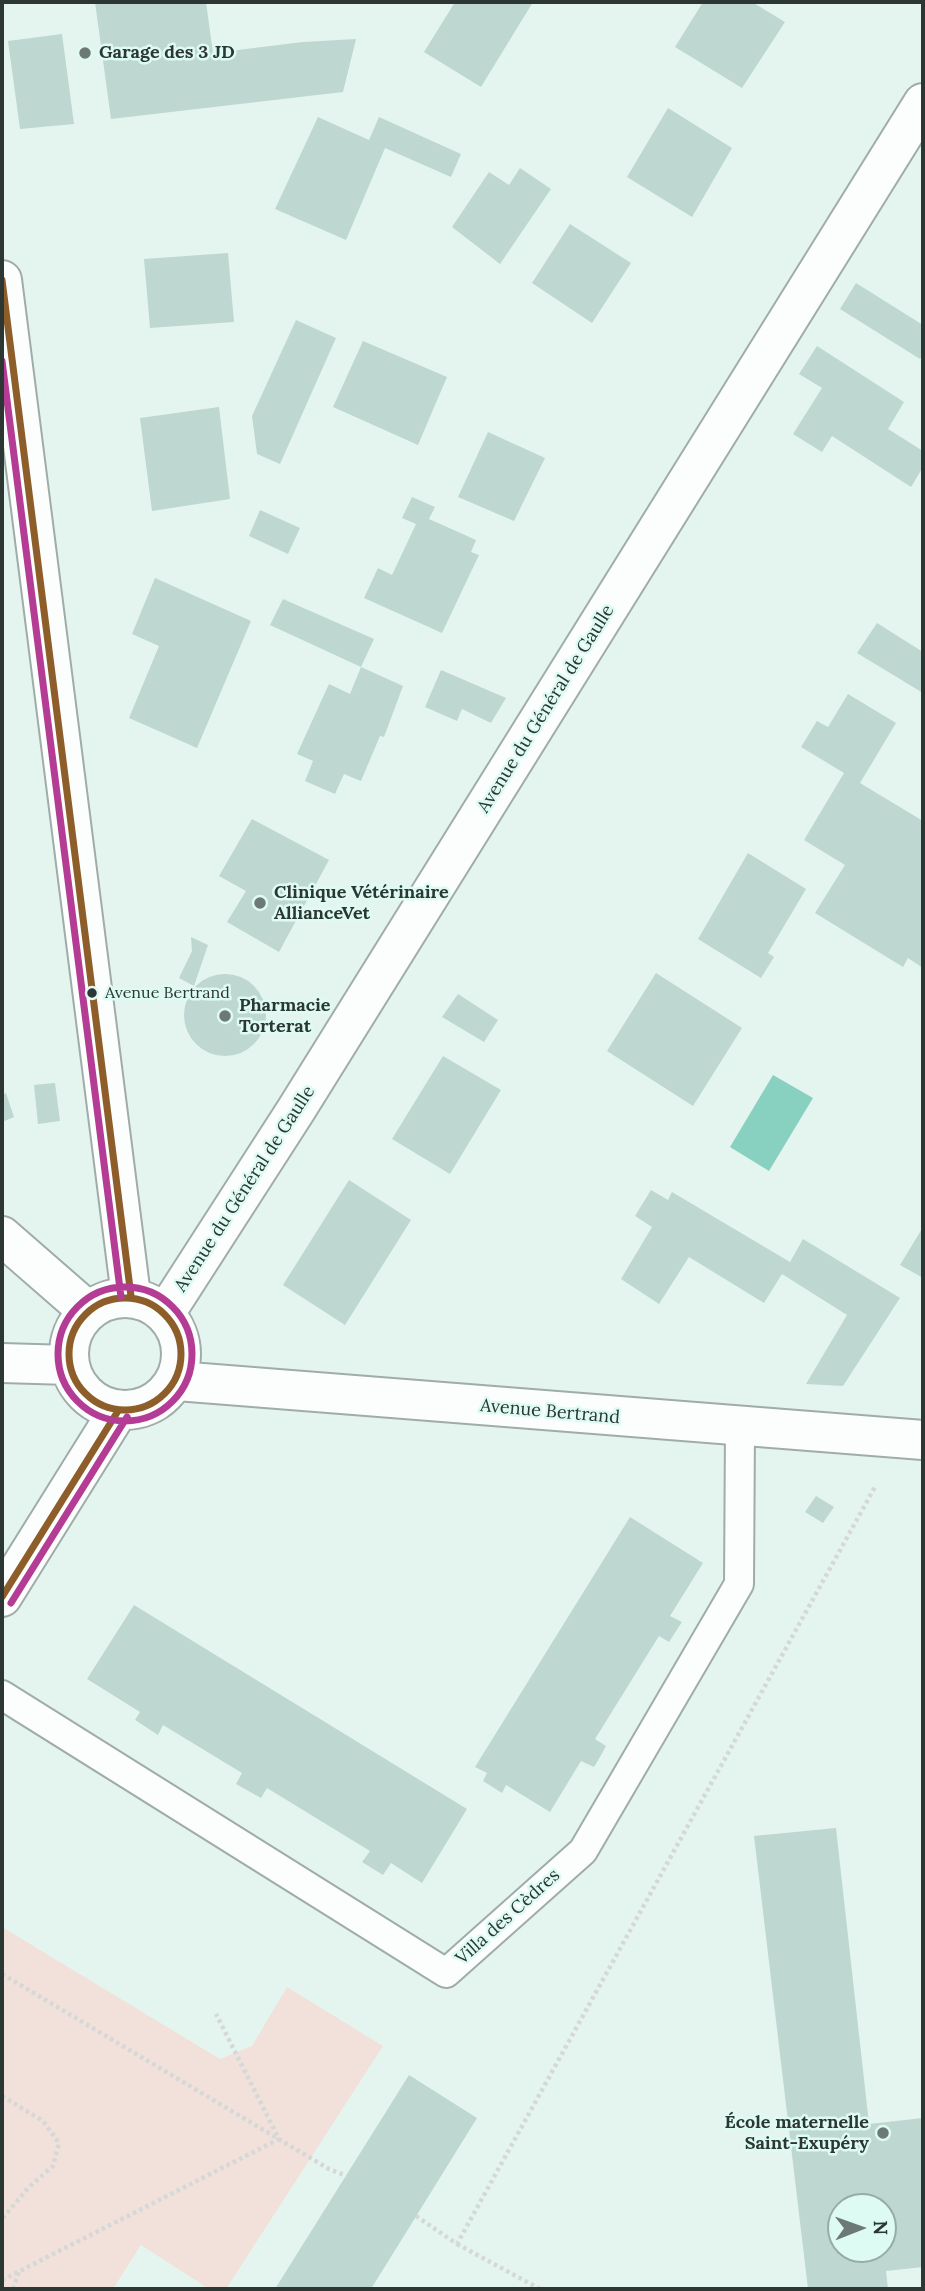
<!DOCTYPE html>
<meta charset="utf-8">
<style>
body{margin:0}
#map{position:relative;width:925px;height:2291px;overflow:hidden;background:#e4f5f0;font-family:Lora,serif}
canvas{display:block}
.frame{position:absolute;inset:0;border:4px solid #2c3633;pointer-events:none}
.north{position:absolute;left:827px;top:2193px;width:70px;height:70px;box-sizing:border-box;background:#defbf3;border:2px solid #97aca6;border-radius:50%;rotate:89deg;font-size:19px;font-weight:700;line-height:28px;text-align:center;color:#2c3633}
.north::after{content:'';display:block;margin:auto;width:24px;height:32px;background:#6c7975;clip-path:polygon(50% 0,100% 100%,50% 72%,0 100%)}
</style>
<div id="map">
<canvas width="925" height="2291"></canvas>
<div class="frame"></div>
<div class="north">N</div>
</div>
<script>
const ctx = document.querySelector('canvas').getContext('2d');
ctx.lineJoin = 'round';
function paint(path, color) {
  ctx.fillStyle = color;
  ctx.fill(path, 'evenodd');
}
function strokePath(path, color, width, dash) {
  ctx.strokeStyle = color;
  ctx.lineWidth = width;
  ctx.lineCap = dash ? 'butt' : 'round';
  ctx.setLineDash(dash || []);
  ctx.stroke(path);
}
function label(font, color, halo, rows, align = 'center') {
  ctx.font = font + ' Lora,serif';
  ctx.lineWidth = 5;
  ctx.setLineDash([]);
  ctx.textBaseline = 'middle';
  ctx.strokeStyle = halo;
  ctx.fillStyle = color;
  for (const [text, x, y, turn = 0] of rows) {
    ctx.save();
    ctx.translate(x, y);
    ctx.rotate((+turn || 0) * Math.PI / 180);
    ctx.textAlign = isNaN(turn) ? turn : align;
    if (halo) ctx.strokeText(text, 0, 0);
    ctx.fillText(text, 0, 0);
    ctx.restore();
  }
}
paint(new Path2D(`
 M 2,1927 L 220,2059 L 252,2046 L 287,1987 L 383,2046 L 226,2289 L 209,2289 L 141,2245 L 113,2289 L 2,2289 Z`), '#f2e0da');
paint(new Path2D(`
 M 773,1075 L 813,1098 L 769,1171 L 730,1147 Z`), '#88d1c0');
paint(new Path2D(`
 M 95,2 L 206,2 L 213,53 L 303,42 L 356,39 L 343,92 L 111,119 Z
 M 455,2 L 533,2 L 481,87 L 424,52 Z
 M 703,2 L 752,2 L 785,22 L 742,88 L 675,47 Z
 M 62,34 L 74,124 L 20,129 L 8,41 Z
 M 668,108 L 732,148 L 692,217 L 627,177 Z
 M 318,117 L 369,140 L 379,117 L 461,154 L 451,177 L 385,148 L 346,240 L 275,209 Z
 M 520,168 L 551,189 L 500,264 L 452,227 L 489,172 L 509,185 Z
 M 570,224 L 631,263 L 592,323 L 532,283 Z
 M 228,253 L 234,322 L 150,328 L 144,259 Z
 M 856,283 L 923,325 L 923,354 L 920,359 L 840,309 Z
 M 296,320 L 336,338 L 280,464 L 257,454 L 252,416 Z
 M 363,341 L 447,377 L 418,445 L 333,407 Z
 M 817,346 L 904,402 L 888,429 L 923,451 L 923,467 L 911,487 L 832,436 L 822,452 L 793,434 L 822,388 L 799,374 Z
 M 219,407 L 230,499 L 152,511 L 140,418 Z
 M 488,432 L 545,458 L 514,521 L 458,497 Z
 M 412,497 L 435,507 L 429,519 L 476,540 L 471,552 L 479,555 L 442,633 L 364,598 L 378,568 L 392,575 L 416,524 L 402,518 Z
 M 260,510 L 300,528 L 288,554 L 249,536 Z
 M 155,578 L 251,621 L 197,748 L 129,718 L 159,646 L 132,634 Z
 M 283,599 L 374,639 L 361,667 L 270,625 Z
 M 877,623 L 923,652 L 923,693 L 857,653 Z
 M 361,667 L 403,686 L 384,737 L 380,736 L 361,781 L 344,774 L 335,794 L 305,781 L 313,761 L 297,754 L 329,684 L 350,694 Z
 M 441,670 L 506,698 L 491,723 L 462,709 L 457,721 L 425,707 Z
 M 848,694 L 896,723 L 860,783 L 923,821 L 923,968 L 908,958 L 903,967 L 815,913 L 845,865 L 804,840 L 844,773 L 801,747 L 817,721 L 828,727 Z
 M 252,819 L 329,860 L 279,952 L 227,922 L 246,891 L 219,876 Z
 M 748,853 L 806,889 L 768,953 L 774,957 L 761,978 L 698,939 Z
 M 191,937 L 208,945 L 194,986 L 179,978 L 192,951 Z
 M 656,973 L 742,1028 L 693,1106 L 607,1051 Z
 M184 1015a41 41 0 1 1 82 0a41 41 0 1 1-82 0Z
 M 458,994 L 498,1020 L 484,1042 L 442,1017 Z
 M 443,1056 L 501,1090 L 450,1174 L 392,1139 Z
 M 55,1083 L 60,1121 L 38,1124 L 34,1085 Z
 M 6,1093 L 14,1117 L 2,1122 L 2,1095 Z
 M 349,1180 L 411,1220 L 345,1325 L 283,1285 Z
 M 651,1190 L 668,1200 L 672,1192 L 790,1262 L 803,1239 L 900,1298 L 843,1386 L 806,1384 L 847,1315 L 782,1274 L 764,1303 L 689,1257 L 659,1304 L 621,1279 L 652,1227 L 635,1216 Z
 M 923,1227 L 923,1278 L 900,1265 Z
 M 816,1496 L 834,1507 L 823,1523 L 805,1512 Z
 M 630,1517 L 703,1563 L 670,1616 L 682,1622 L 669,1642 L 659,1636 L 595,1739 L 606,1746 L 600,1757 L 594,1767 L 581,1761 L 550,1812 L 506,1785 L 502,1793 L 483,1781 L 487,1773 L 475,1767 Z
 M 134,1605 L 467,1809 L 422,1883 L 391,1863 L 383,1875 L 362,1862 L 370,1851 L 267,1788 L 261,1798 L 236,1784 L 242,1773 L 163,1725 L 158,1735 L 135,1720 L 140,1712 L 87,1679 Z
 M 836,1828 L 869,2124 L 923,2118 L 923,2267 L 886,2271 L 888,2289 L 808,2289 L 754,1836 ZM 841,2207 L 883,2207 L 883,2249 L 841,2249 Z
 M 409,2075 L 477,2118 L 371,2289 L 275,2289 Z`), '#bed7d1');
const lane = new Path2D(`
 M 2,1695 L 446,1973 L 583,1851 L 739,1584 L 740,1428`);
const street = new Path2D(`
 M 2,280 L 131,1296
 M 2,1236 L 88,1311
 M69 1354a56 56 0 1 1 112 0a56 56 0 1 1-112 0Z
 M 166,1312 L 296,1110 L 923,103
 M 2,1363 L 69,1365
 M 177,1381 L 923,1440
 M 2,1597 L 118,1411`);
strokePath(lane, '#a0aca9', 32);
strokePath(street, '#a0aca9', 42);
strokePath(new Path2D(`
 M 2,1974 L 329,2169 L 347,2176
 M 2,2096 L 43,2121 L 59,2143 L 53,2166 L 28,2188 L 2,2219
 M 416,2216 L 457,2244 L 876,1485
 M 457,2244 L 540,2289
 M 2,2280 L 279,2139 L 216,2014
 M 13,2289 L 19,2271`), '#d4d8d7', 4.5, [3.5, 3.5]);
strokePath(lane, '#fbfefd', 28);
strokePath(street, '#fbfefd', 38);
strokePath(new Path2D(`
 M 2,280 L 131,1296
 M69 1354a56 56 0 1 1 112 0a56 56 0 1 1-112 0Z
 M 2,1597 L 118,1411`), '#8d5e2a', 7);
strokePath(new Path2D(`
 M 2,361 L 121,1297
 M58 1354a67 67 0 1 1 134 0a67 67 0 1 1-134 0Z
 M 11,1603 L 127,1417`), '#b43c95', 7);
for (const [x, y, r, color] of [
 [85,53,7,"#6c7975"],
 [260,903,7,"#6c7975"],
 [92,993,6,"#2c3633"],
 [225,1016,7,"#6c7975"],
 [883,2133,7,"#6c7975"]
]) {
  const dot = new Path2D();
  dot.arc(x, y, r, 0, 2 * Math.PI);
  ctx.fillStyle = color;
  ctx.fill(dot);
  strokePath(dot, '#defbf3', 2.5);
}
label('16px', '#2c3633', '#defbf3', [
 ["Avenue Bertrand",105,993]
], 'left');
label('bold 18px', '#2c3633', '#defbf3', [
 ["Garage des 3 JD",99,53],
 ["Clinique Vétérinaire",274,893],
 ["AllianceVet",274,914],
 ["Pharmacie",239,1006],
 ["Torterat",239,1027],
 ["École maternelle",869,2123,"right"],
 ["Saint-Exupéry",869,2144,"right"]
], 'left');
label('18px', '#2c3633', '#defbf3', [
 ["Avenue du Général de Gaulle",546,709,-58],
 ["Avenue du Général de Gaulle",245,1189,-57],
 ["Avenue Bertrand",550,1412,5],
 ["Villa des Cèdres",508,1917,-42]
]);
</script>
